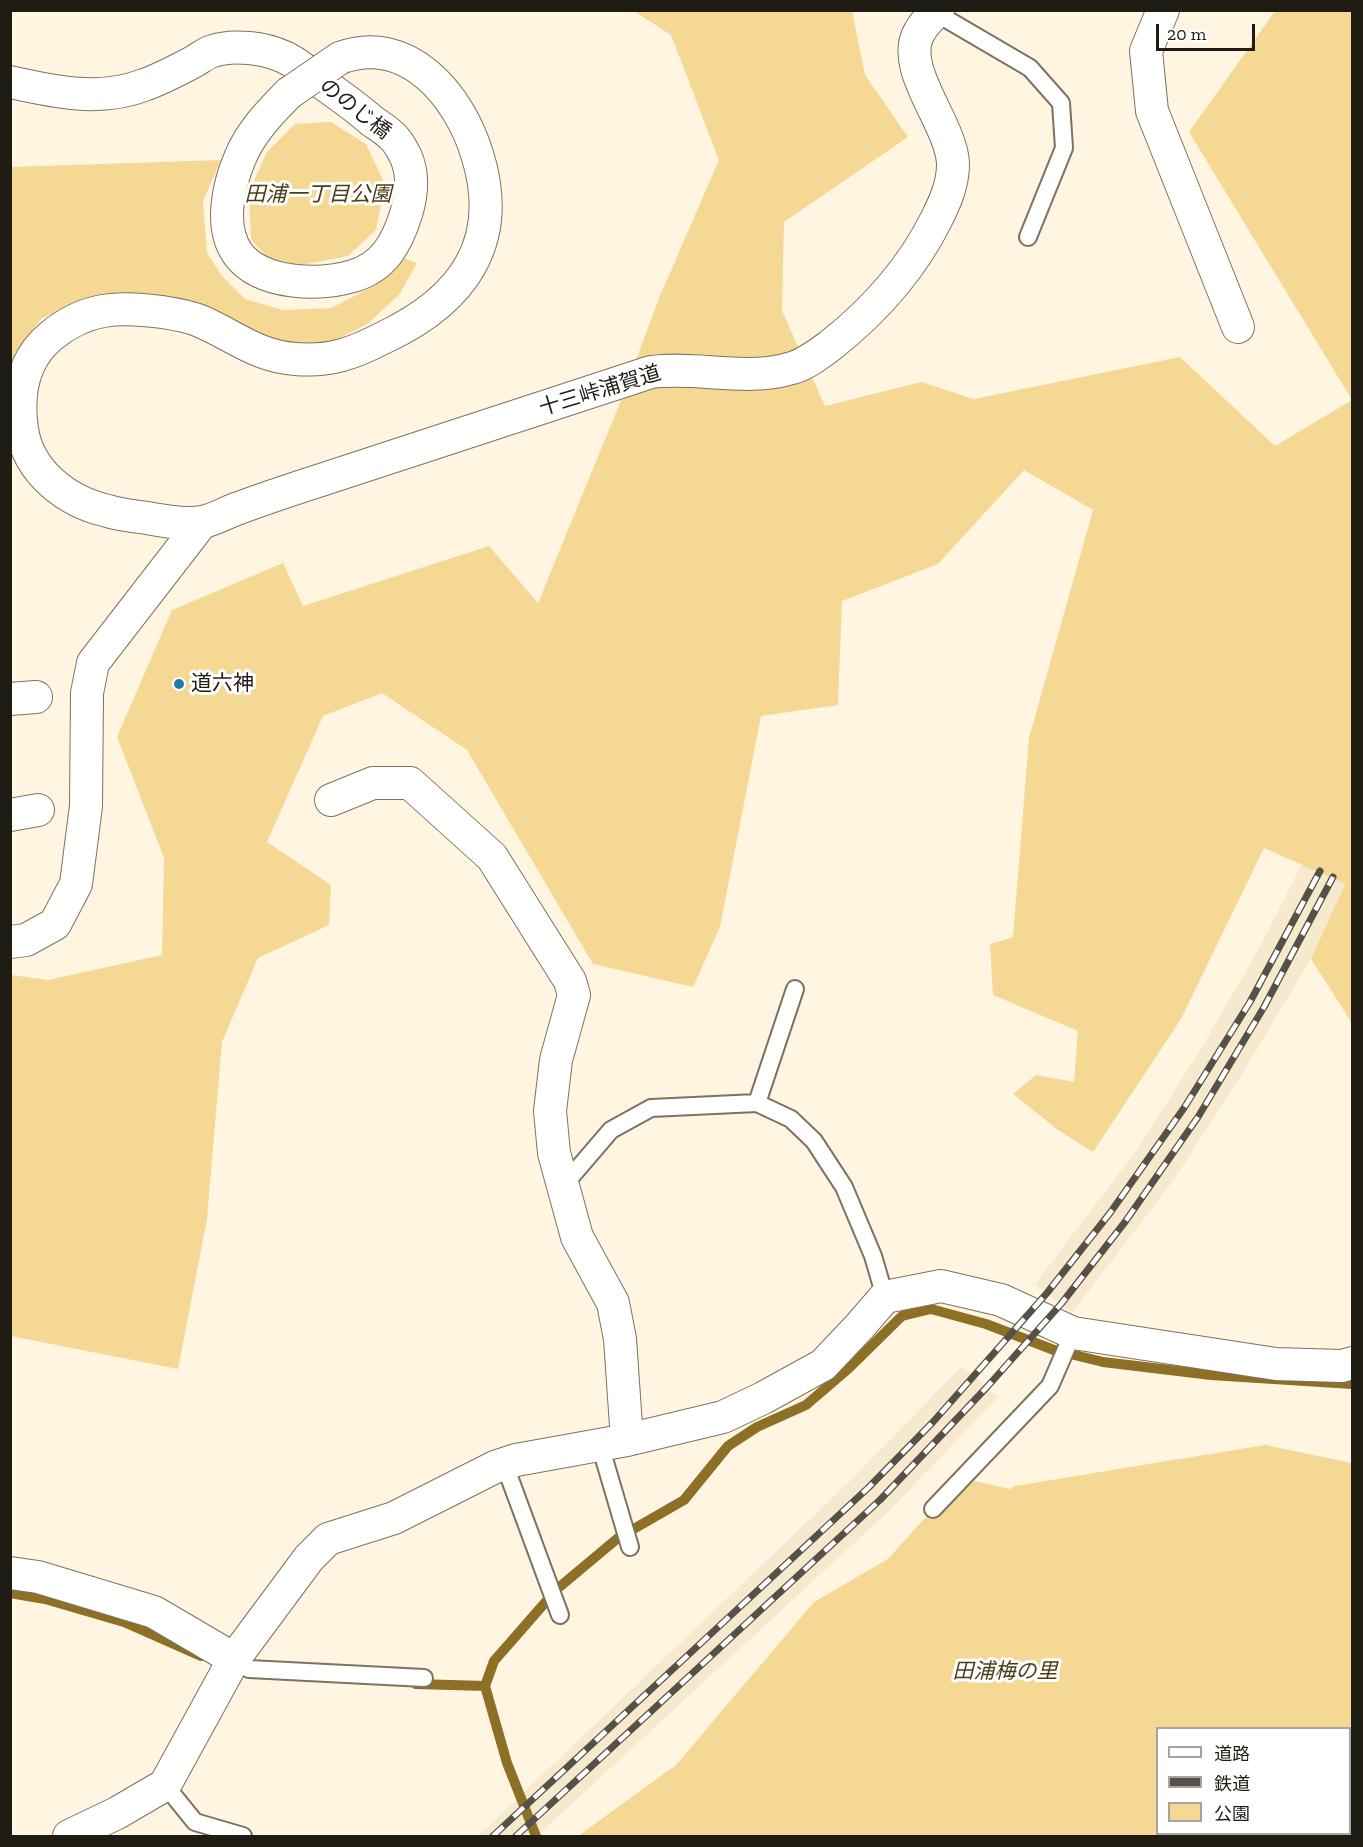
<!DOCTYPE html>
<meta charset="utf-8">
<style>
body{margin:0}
#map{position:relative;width:1363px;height:1847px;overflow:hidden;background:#fff5e0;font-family:"Zilla Slab","Noto Sans JP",serif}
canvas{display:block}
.frame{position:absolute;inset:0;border:12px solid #1f1c14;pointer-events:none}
.legend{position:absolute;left:1156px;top:1727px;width:195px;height:108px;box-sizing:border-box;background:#fff;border:2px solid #a5a4a1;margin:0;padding:8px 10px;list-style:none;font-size:18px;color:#1f1c14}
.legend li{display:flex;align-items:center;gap:12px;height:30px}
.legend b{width:30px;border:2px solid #a5a4a1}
.scale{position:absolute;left:1156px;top:24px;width:99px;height:27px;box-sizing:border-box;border:3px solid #1f1c14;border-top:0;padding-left:8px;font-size:18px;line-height:21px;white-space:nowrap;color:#1f1c14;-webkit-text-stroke:4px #fff;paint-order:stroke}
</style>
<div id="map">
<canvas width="1363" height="1847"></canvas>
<div class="frame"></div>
<ul class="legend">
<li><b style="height:8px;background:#fff"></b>道路</li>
<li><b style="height:8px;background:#565146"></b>鉄道</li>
<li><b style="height:16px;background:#f6d895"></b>公園</li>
</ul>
<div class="scale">20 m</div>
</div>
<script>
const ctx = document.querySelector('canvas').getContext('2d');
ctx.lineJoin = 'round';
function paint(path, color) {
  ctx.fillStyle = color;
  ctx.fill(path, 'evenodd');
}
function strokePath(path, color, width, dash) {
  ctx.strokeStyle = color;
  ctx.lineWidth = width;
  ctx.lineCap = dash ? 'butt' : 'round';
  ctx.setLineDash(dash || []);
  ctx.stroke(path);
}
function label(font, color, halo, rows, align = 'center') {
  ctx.font = font + ' "Zilla Slab","Noto Sans JP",serif';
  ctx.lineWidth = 6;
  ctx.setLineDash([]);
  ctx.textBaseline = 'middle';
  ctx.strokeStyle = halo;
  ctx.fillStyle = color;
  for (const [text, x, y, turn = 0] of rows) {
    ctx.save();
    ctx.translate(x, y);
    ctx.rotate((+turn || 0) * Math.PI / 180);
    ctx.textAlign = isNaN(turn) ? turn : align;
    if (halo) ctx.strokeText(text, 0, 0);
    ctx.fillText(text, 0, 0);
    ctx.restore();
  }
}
paint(new Path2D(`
 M 1302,864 L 1345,884 L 1311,959 L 1242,1074 L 1175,1178 L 1072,1313 L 1035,1284 L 1138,1148 L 1202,1047 L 1263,941 Z
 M 962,1366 L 998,1397 L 890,1510 L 537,1836 L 478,1836 L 855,1476 Z`), '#f6e9cd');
paint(new Path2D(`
 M 634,11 L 852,11 L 865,75 L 908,137 L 784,222 L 782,311 L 825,406 L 921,382 L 974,399 L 1180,357 L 1275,446 L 1352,400 L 1189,132 L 1275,11 L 1352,11 L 1352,1023 L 1311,959 L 1345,884 L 1264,848 L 1181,1019 L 1093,1152 L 1058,1130 L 1013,1094 L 1036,1075 L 1074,1082 L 1078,1031 L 993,995 L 990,944 L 1013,937 L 1029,738 L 1093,510 L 1024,470 L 938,564 L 842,601 L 838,705 L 761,716 L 720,927 L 693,987 L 593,964 L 467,750 L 382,693 L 323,716 L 267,842 L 331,885 L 329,925 L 258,958 L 222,1042 L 207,1219 L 178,1369 L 11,1336 L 11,975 L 48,980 L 162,955 L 164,858 L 117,737 L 172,610 L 283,563 L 303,606 L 489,546 L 538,603 L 620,403 L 659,298 L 719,160 L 671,35 Z
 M 331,122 L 366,144 L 385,184 L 376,230 L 348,256 L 301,265 L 268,258 L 251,240 L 249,192 L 267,152 L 295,124 Z
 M 221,160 L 203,201 L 207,253 L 222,276 L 245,299 L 283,310 L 331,308 L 374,286 L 398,256 L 417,263 L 399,295 L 367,324 L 330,343 L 286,347 L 162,298 L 94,297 L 42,318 L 15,353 L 11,377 L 11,167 Z
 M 1265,1445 L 1352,1463 L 1352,1836 L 578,1836 L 676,1765 L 814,1602 L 888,1559 L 923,1520 L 975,1481 L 1010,1489 L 1015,1486 ZM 1158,1728 L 1350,1728 L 1350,1834 L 1158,1834 Z`), '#f6d895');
strokePath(new Path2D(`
 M 10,1593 L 45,1599 L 124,1622 L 201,1656
 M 416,1684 L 485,1686 L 507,1763 L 536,1836
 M 485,1686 L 494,1661 L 557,1589 L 618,1538 L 684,1500 L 728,1446 L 757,1427 L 806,1405 L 848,1369 L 902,1316 L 931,1309 L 986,1324 L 1054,1350 L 1103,1362 L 1211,1375 L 1352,1384`), '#8d7026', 10);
const service = new Path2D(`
 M 936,13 L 1030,68 L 1061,103 L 1064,148 L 1028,237
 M 757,1103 L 795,989
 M 563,1186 L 611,1130 L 651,1108 L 757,1103 L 791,1119 L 814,1141 L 844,1187 L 873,1256 L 885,1297
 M 600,1445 L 630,1547
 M 504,1463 L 560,1615
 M 933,1509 L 1050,1386 L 1073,1333
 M 234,1659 L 249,1669 L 424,1678
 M 165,1785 L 195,1822 L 243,1836`);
const minor = new Path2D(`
 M 1163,10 L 1146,51 L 1152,111 L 1238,327
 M 340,58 C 407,33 459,95 477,154 C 505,242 463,300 385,337 C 354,353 331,362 295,359 C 256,356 235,336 200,321 C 188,316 175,314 162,312 C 119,306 86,307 51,336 C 22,360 17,394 22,429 C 28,472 67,502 108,511 C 120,515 134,516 147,518 C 163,521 185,525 202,522 C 214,520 227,512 239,508 C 266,498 293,489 321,480 C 431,444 541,408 651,372 C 698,366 746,382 792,368 C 806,364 819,354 831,345 C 875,310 911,270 936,220 C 945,202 953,185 953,164 C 952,124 897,67 920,31 C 924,23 932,16 938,10
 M 10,82 C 55,92 100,102 144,85 C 161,79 178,70 193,62 C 200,58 206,53 213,51 C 224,47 238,47 249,48 C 261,49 273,52 284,57 C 296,62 307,72 318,80 C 336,93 355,106 372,121 C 379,126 388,131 394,138 C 398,142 403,151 406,157 C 414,176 412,195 406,214 C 397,243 384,267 353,276 C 320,286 261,285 238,254 C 219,228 228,186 240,158 C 250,133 270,112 289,93
 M 10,699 L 36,697
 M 331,800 L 373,783 L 410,783 L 492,857 L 570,981 L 574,995 L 556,1060 L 550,1111 L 554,1153 L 577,1237 L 613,1303 L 620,1339 L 627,1440
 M 10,815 L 38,810
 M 10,942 L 26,940 L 55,924 L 76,884 L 86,806 L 87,693 L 93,663 L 202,522
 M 10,1573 L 38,1577 L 154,1612 L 234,1659
 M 69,1836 L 117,1813 L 165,1785 L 234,1659 L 309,1558 L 328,1539 L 394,1518 L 495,1467 L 516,1460 L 627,1440 L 723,1417 L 763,1398 L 823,1365 L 859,1327 L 885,1297 L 941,1286 L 1001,1300 L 1073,1333 L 1276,1364 L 1342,1366 L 1352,1363`);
strokePath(service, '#7c7361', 20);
strokePath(minor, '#7c7361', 34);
strokePath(service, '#fff', 16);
strokePath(minor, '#fff', 32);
const rail = new Path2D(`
 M 493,1836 L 868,1488 L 933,1422 L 1047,1293 L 1110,1213 L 1184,1108 L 1250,1002 L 1320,871
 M 516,1836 L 880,1500 L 987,1387 L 1061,1304 L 1125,1222 L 1198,1117 L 1264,1007 L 1333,877`);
strokePath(rail, '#565146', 7);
strokePath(rail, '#fff', 4.5, [14]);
const minorBridge = new Path2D(`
 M 289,93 L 340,58`);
strokePath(minorBridge, '#7c7361', 34, []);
strokePath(minorBridge, '#fff', 32);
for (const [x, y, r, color] of [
 [179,684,6,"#217ba9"]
]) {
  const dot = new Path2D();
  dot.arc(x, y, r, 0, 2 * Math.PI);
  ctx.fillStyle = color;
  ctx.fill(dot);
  strokePath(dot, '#fff', 2);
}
label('21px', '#1f1c14', '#fff', [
 ["ののじ橋",355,109,38],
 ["十三峠浦賀道",600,391,-17]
]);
label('italic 21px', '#4d3c13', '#fff', [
 ["田浦一丁目公園",318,195],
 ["田浦梅の里",1005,1672]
]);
label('21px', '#1f1c14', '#fff', [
 ["道六神",191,684]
], 'left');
</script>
